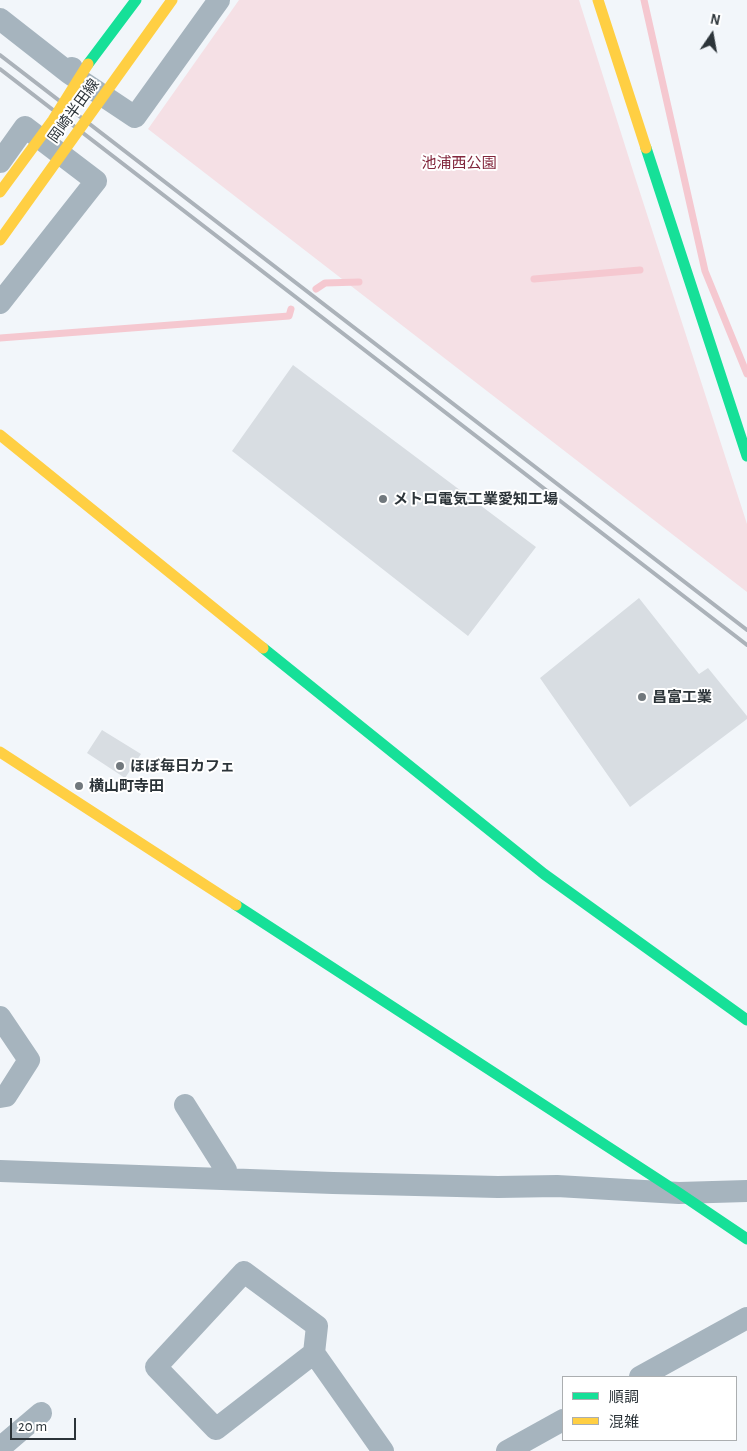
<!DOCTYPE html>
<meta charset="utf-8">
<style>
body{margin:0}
#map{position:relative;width:747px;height:1451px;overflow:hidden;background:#f2f6fa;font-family:"Alegreya Sans","Noto Sans JP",sans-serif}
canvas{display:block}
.legend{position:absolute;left:562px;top:1376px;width:175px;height:65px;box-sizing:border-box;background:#fff;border:1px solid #abaeb0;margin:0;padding:6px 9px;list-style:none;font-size:15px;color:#2c3439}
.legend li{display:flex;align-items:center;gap:10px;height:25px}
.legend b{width:25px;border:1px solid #abaeb0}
.north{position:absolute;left:687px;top:10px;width:50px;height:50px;-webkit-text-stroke:4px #fff;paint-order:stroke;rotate:12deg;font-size:14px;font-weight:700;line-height:20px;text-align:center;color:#2c3439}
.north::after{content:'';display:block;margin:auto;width:18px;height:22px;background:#2c3439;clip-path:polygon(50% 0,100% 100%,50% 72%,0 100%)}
.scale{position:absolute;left:10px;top:1418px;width:66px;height:22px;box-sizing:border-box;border:2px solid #2c3439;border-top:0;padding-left:6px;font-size:15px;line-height:18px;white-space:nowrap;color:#2c3439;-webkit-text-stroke:4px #fff;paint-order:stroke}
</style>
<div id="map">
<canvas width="747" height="1451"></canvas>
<ul class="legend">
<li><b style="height:6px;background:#16e098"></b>順調</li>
<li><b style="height:6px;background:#ffcf43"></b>混雑</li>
</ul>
<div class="north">N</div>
<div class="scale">20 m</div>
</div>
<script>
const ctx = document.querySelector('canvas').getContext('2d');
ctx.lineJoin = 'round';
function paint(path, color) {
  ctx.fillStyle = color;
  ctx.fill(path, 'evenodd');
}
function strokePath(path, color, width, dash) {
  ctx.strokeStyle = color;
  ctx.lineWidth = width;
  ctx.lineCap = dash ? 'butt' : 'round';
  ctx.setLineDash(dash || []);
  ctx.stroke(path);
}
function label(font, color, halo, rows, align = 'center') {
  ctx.font = font + ' "Alegreya Sans","Noto Sans JP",sans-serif';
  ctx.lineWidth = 4;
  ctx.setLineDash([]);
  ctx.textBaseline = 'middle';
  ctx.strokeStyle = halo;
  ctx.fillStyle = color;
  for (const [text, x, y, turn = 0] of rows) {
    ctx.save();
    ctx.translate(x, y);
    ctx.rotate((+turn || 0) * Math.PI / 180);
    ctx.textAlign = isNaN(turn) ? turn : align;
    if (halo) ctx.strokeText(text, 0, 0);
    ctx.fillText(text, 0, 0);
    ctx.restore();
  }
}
paint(new Path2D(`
 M 239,0 L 579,0 L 634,174 L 747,524 L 747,592 L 148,129 Z`), '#f5e0e5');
strokePath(new Path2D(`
 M 644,0 L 705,271 L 747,374
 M 534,279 L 640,270
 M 316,289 L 325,283 L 359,282
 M 0,338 L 289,316 L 291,309`), '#f5c8d0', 7);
paint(new Path2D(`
 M 293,365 L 536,547 L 468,636 L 232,451 Z
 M 639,598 L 699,674 L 708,668 L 747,716 L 747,719 L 630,807 L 540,678 Z
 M 102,730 L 141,754 L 125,778 L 87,753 Z`), '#d8dde2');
strokePath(new Path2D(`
 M 0,19 L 69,73
 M 72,68 L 69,73 L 135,117 L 219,0
 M 0,162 L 25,127 L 96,181 L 0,303
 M 0,1017 L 29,1060 L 6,1096 L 0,1097
 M 185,1105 L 226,1170 L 224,1179
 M 0,1171 L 333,1183 L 498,1187 L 557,1186 L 679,1193 L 747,1191
 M 314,1353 L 216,1429 L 156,1367 L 244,1272 L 317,1326 L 314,1353 L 383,1451
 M 640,1377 L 747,1318
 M 0,1448 L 41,1413
 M 507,1451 L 563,1420`), '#a6b4be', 22);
strokePath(new Path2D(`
 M 646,148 L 747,456
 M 263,648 L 544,874 L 747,1020
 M 236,905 L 679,1193 L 747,1239`), '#16e098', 11);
strokePath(new Path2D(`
 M 598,0 L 646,148
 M 0,435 L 263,648
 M 0,752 L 236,905`), '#ffcf43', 11);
strokePath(new Path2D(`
 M 0,55 L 747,630
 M 0,69 L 747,645`), '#abb2b9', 4);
strokePath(new Path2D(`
 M 88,64 L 136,0`), '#16e098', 11);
strokePath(new Path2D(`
 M 0,192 L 53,120 L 88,64
 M 0,240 L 172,0`), '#ffcf43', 11);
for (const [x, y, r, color] of [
 [383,499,5,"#71787d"],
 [642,697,5,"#71787d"],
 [120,766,5,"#71787d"],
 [79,786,5,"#71787d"]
]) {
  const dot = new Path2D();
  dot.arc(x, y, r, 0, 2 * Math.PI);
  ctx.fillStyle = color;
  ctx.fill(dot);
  strokePath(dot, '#fff', 2);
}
label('15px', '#2c3439', '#fff', [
 ["岡崎半田線",74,111,-54]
]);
label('15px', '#82273d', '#fff', [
 ["池浦西公園",459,163]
]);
label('bold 15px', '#2c3439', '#fff', [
 ["メトロ電気工業愛知工場",393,499],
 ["昌富工業",652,697],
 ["ほぼ毎日カフェ",130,766],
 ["横山町寺田",89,786]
], 'left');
</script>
